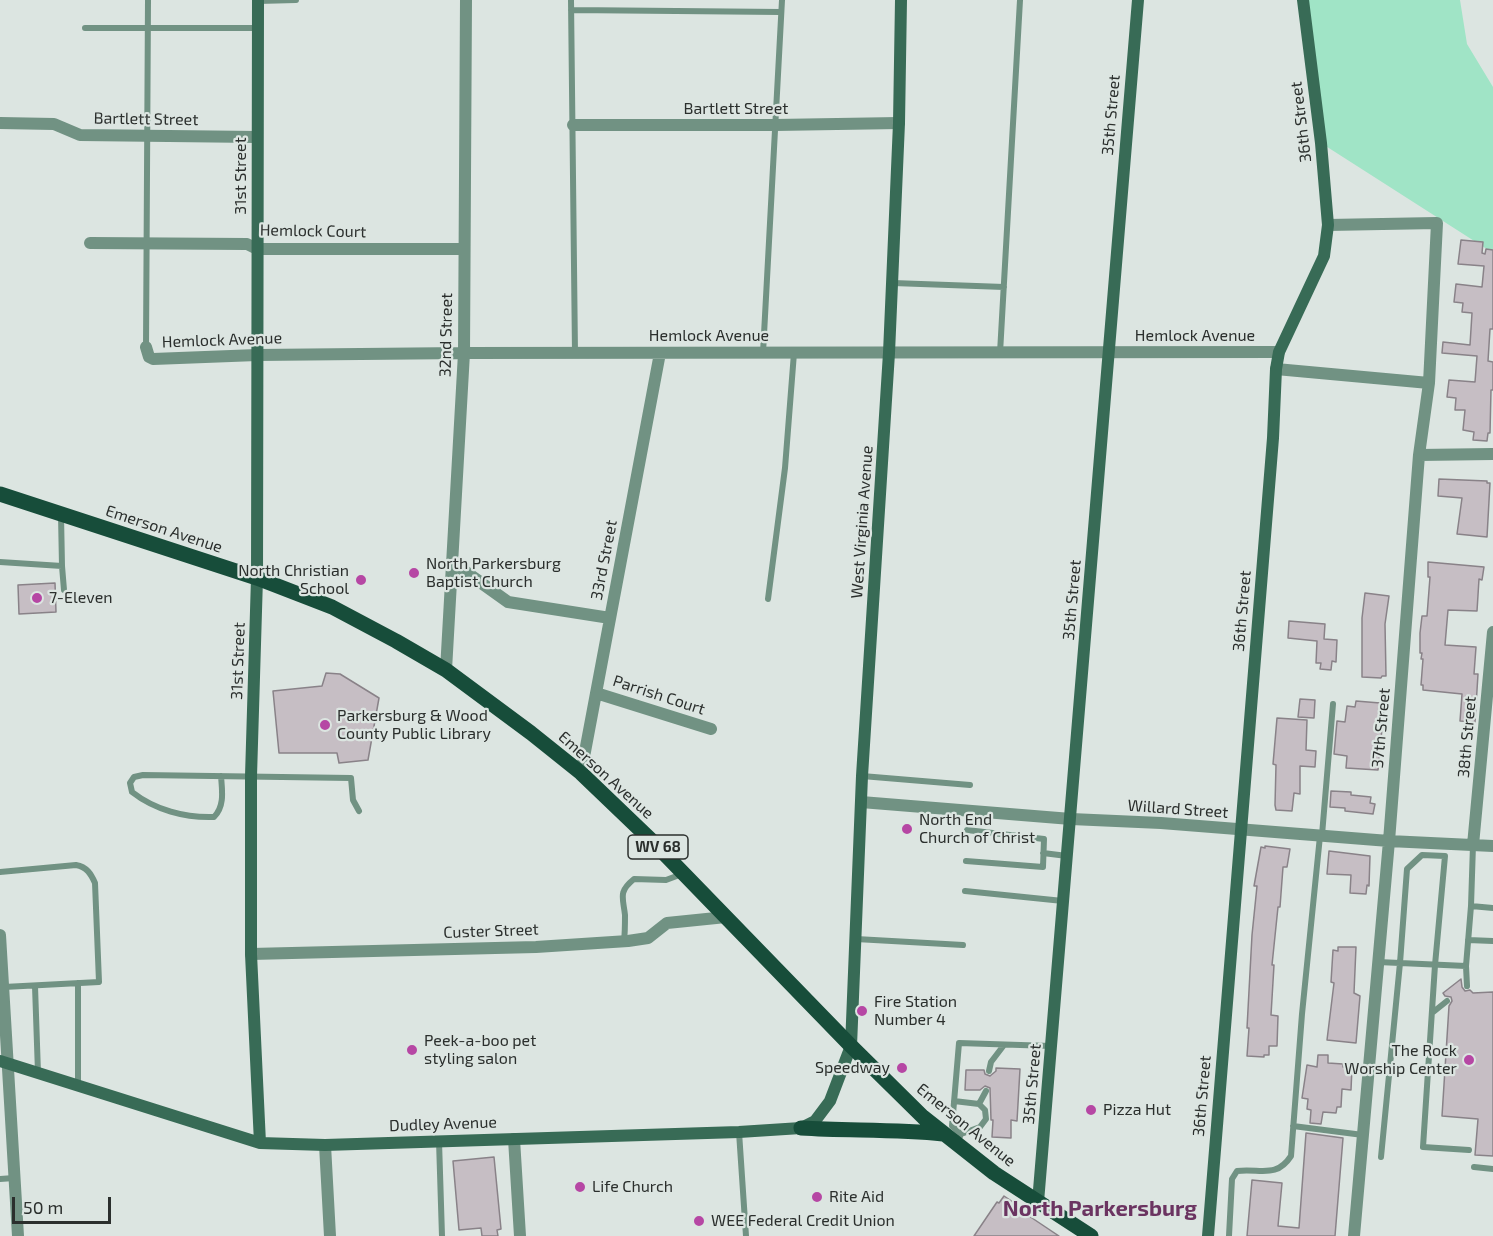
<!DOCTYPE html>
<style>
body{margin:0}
#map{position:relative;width:1493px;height:1236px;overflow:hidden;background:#dce5e1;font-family:"Exo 2",sans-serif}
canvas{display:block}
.scale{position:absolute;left:12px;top:1197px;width:99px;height:27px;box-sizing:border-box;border:3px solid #2b2f2d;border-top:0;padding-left:8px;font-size:18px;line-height:21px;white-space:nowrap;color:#2b2f2d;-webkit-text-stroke:4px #dce5e1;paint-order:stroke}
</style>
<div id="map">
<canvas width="1493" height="1236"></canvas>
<div class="scale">50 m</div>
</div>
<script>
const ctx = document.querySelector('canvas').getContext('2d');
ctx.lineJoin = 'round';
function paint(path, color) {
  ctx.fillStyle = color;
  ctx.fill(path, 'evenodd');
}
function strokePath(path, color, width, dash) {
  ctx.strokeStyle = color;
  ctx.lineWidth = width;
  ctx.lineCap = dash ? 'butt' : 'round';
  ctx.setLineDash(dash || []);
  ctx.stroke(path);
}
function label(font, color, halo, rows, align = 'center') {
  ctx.font = font + ' "Exo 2",sans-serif';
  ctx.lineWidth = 4.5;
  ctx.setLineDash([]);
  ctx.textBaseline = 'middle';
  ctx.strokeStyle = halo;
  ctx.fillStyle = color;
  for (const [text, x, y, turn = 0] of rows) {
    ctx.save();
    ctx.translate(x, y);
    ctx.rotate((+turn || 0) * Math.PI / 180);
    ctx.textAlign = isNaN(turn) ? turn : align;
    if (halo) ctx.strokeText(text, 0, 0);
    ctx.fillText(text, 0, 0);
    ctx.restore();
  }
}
paint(new Path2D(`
 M 1303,0 L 1460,0 L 1467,44 L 1493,87 L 1493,253 L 1321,143 Z`), '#a0e4c6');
const building = new Path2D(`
 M 1461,240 L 1483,242 L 1482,253 L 1485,254 L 1486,249 L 1493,250 L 1493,329 L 1490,329 L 1488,361 L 1493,362 L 1493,390 L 1491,390 L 1490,433 L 1488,433 L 1487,441 L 1473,440 L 1474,432 L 1463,430 L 1465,410 L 1455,410 L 1456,398 L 1447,397 L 1449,380 L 1475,382 L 1477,356 L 1442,353 L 1443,342 L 1470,345 L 1472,313 L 1462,312 L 1463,303 L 1454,302 L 1456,284 L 1482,287 L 1484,266 L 1458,264 Z
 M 1439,479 L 1487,481 L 1487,483 L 1490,483 L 1487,537 L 1457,534 L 1462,498 L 1438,496 Z
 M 1428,562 L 1484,567 L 1482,580 L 1479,579 L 1477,611 L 1448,610 L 1445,645 L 1476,647 L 1474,674 L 1478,674 L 1475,722 L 1460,721 L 1462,694 L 1423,690 L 1423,685 L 1421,685 L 1423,659 L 1421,659 L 1422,653 L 1420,653 L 1420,633 L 1422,616 L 1427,616 L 1430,577 L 1428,577 Z
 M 55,583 L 56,612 L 19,614 L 18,585 Z
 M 1365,593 L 1389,596 L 1385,624 L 1386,676 L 1382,676 L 1381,678 L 1362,677 L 1362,618 Z
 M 1289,621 L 1325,624 L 1324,639 L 1337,640 L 1336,662 L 1332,661 L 1331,670 L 1320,669 L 1321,663 L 1316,663 L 1317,641 L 1288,638 Z
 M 326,673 L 340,674 L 379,698 L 368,760 L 339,763 L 337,753 L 279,753 L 273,691 L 322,686 Z
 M 1300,699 L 1315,700 L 1314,718 L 1298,717 Z
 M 1356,701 L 1380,703 L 1379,707 L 1384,708 L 1378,770 L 1346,768 L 1347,756 L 1334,754 L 1337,721 L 1345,722 L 1347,706 L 1355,707 Z
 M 1277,718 L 1307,720 L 1306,750 L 1316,751 L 1315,767 L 1300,766 L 1300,794 L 1294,793 L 1292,811 L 1276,810 L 1275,805 L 1276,765 L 1273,764 Z
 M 1331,791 L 1351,792 L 1351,795 L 1371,797 L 1370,803 L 1375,804 L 1373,814 L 1345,811 L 1345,808 L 1330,807 Z
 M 1265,846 L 1290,849 L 1287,867 L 1283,867 L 1280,907 L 1278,907 L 1272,965 L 1274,965 L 1271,1015 L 1278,1016 L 1277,1046 L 1269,1046 L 1269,1055 L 1264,1055 L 1264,1057 L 1247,1056 L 1249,1028 L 1247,1028 L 1252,935 L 1257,886 L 1254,886 L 1261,847 L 1265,848 Z
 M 1329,851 L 1370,856 L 1369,886 L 1367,885 L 1366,894 L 1350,893 L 1351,875 L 1327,874 Z
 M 1338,947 L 1356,947 L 1354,993 L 1360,996 L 1356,1043 L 1327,1040 L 1334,983 L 1331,982 L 1333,950 L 1338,951 Z
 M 1461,979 L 1462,987 L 1465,991 L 1470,990 L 1473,993 L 1493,992 L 1493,1156 L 1475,1155 L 1478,1119 L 1442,1116 L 1449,1006 L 1452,1001 L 1451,997 L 1445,996 L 1443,993 Z
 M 1318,1055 L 1328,1055 L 1328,1063 L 1343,1064 L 1343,1067 L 1352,1067 L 1351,1090 L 1342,1089 L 1341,1107 L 1337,1107 L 1336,1113 L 1323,1112 L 1321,1124 L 1310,1123 L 1311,1110 L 1307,1109 L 1308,1099 L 1302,1098 L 1307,1065 L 1317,1067 Z
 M 996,1068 L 1020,1069 L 1017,1121 L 1011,1120 L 1011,1138 L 992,1137 L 993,1120 L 991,1120 L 990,1088 L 985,1086 L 980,1090 L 965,1090 L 966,1070 L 984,1070 L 985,1074 L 990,1076 L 996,1071 Z
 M 1306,1133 L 1343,1138 L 1335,1236 L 1247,1236 L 1252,1180 L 1282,1183 L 1278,1226 L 1299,1228 Z
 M 494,1157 L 501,1229 L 497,1230 L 498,1236 L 482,1236 L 481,1228 L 459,1230 L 453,1161 Z
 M 1004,1196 L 1031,1214 L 1029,1216 L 1059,1236 L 974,1236 L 997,1202 L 999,1203 Z`);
paint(building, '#c6bec4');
strokePath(building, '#898288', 1.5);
strokePath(new Path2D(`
 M 571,0 L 575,353
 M 258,1 L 296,0
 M 571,10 L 781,12
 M 85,28 L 257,28
 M 893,283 L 1004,287
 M 146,347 L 148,0
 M 763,353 L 782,0
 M 1000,353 L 1020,0
 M 0,562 L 62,566 L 61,515
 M 62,566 L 64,590
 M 768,599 L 785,468 L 794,353
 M 221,776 C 222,790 225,806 214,817 C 185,818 155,810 132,792 L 130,783 L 134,777 L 143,775 L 351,778 L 353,800 L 359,811
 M 862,776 L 970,785
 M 1322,835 L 1333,704
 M 1043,853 L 1067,856
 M 966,861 L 1043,867 L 1044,839 L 967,830
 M 0,872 L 76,865 C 87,867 91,874 95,883 L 99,982 L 4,987
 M 965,891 L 1063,901
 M 1471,906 L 1473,845
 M 856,939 L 963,945
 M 1468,940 L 1493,941
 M 624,941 C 625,933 625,924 625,915 C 623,897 618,892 634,879 L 666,880 L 682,874
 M 1378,962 L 1466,966
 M 35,986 L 38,1073
 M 1467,986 L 1466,966 L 1471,906 L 1493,908
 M 1432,1013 L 1447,1001
 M 989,1071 L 991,1062 L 1004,1045
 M 78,1085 L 78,983
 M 954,1101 L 979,1104 L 985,1110 L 986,1119 L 980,1127 L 961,1134
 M 979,1104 L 986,1091
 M 1293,1126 L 1363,1135
 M 739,1132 L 746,1236
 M 439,1141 L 442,1236
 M 957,1143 L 961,1134 L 952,1126 L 959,1043 L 1051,1046
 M 1381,1157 L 1400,963 L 1407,869 L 1422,855 L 1445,856 L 1435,965 L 1423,1147 L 1469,1150
 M 1474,1167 L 1493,1169
 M 0,1179 L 14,1178
 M 1229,1236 L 1232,1179 L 1237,1171 C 1260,1168 1276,1179 1291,1156 L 1302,1014 L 1320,836`), '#719283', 6);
strokePath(new Path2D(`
 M 0,123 L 54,124 L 80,135 L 257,137
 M 573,125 L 775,125 L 899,123
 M 1328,225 L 1437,223 L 1429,383 L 1419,455 L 1389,841 L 1354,1236
 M 90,243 L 247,244 L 257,249 L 463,249
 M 146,347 L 149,357 L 153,359 L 257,355 L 464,353 L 1279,352
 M 1276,369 L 1429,383
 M 1419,455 L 1493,454
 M 452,562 L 508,602 L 610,618
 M 446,670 L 464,353 L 466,0
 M 596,693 L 711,729
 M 581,773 L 660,353
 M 861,802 L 1071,819 L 1161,823 L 1389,841 L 1493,846
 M 1473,845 L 1493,632
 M 0,935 L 18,1236
 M 251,954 L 536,947 L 628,941 L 648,938 L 667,923 L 726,917
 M 514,1139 L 520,1236
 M 325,1145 L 330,1236`), '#719283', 12);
strokePath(new Path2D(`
 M 258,0 L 257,578 L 251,776 L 251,954 L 260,1143
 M 0,1061 L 260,1143 L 325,1145 L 739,1132 L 801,1128 L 815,1121 L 830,1101 L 851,1046 L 862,776 L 889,353 L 899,123 L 901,0
 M 1038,1202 L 1138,0
 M 1208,1236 L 1273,438 L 1276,369 L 1279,352 L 1324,256 L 1328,225 L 1321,143 L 1303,0`), '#386b56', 12);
strokePath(new Path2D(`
 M 0,494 L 257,578 L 332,607 L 396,641 L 446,670 L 531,733 L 581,773 L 652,841 L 851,1046 L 923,1117 L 994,1173 L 1091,1236
 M 801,1128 C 848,1131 896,1129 943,1134`), '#174d3a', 15);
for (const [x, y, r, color] of [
 [414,573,6,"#b647a4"],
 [361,580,6,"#b647a4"],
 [37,598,6,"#b647a4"],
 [325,725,6,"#b647a4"],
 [907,829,6,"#b647a4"],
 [862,1011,6,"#b647a4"],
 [412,1050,6,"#b647a4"],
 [1469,1060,6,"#b647a4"],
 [902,1068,6,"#b647a4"],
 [1091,1110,6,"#b647a4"],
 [580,1187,6,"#b647a4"],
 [817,1197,6,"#b647a4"],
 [699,1221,6,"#b647a4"]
]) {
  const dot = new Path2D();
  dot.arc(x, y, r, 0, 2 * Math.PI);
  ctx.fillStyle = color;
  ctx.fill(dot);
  strokePath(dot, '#dce5e1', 2);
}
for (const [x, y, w] of [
 [658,847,60]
]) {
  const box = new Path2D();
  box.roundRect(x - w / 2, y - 12, w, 24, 4.5);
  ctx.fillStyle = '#dce5e1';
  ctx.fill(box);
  strokePath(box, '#2b2f2d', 1.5);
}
label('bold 15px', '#2b2f2d', null, [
 ["WV 68",658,847]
]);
label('16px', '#2b2f2d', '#dce5e1', [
 ["Bartlett Street",736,109],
 ["35th Street",1111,115,-85],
 ["Bartlett Street",146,119,1],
 ["36th Street",1301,122,-97],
 ["31st Street",241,176,-90],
 ["Hemlock Court",313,231,1],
 ["32nd Street",446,335,-89],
 ["Hemlock Avenue",709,336],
 ["Hemlock Avenue",1195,336],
 ["Hemlock Avenue",222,340,-2],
 ["West Virginia Avenue",862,522,-86],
 ["Emerson Avenue",164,529,18],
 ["33rd Street",604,560,-79],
 ["35th Street",1072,600,-85],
 ["36th Street",1242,611,-85],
 ["31st Street",238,661,-88],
 ["Parrish Court",659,695,18],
 ["37th Street",1381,728,-85],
 ["38th Street",1467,737,-85],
 ["Emerson Avenue",606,775,42],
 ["Willard Street",1178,809,4],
 ["Custer Street",491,931,-2],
 ["35th Street",1032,1084,-85],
 ["36th Street",1202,1096,-85],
 ["Dudley Avenue",443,1124,-2],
 ["Emerson Avenue",966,1125,39]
]);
label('16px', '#2b2f2d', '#dce5e1', [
 ["North Parkersburg",426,564],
 ["Baptist Church",426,582],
 ["North Christian",349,571,"right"],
 ["School",349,589,"right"],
 ["7-Eleven",49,598],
 ["Parkersburg & Wood",337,716],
 ["County Public Library",337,734],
 ["North End",919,820],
 ["Church of Christ",919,838],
 ["Fire Station",874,1002],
 ["Number 4",874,1020],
 ["Peek-a-boo pet",424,1041],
 ["styling salon",424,1059],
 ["The Rock",1457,1051,"right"],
 ["Worship Center",1457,1069,"right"],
 ["Speedway",890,1068,"right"],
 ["Pizza Hut",1103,1110],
 ["Life Church",592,1187],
 ["Rite Aid",829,1197],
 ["WEE Federal Credit Union",711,1221]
], 'left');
label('bold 22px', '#6b3461', '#dce5e1', [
 ["North Parkersburg",1100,1209]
]);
</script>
